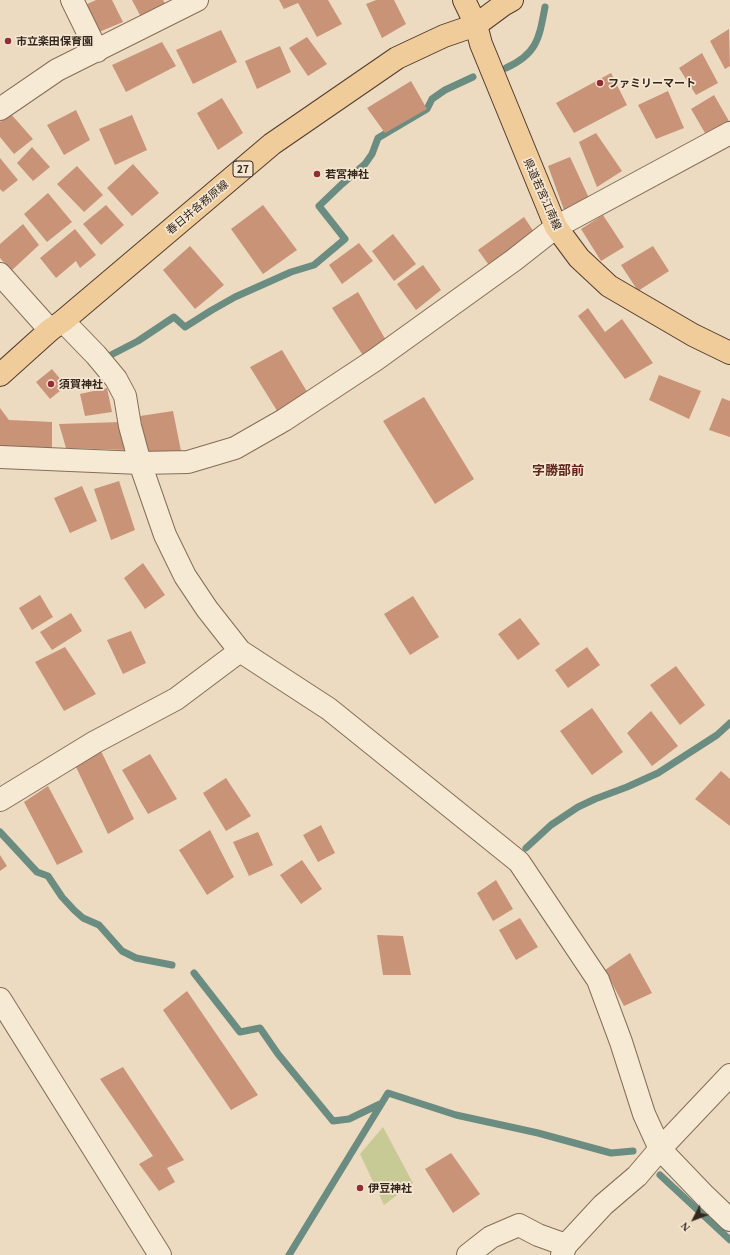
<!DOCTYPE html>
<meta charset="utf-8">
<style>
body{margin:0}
#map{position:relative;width:730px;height:1255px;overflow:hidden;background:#ecdbc1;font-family:Georgia,serif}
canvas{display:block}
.north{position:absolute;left:674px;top:1199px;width:40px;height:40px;-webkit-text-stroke:3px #f4e6d0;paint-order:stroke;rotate:228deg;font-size:11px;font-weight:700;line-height:16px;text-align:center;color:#35271d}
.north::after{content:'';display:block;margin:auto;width:14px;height:18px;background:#35271d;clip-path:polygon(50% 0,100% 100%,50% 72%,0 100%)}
</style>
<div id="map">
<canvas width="730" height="1255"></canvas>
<div class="north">N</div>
</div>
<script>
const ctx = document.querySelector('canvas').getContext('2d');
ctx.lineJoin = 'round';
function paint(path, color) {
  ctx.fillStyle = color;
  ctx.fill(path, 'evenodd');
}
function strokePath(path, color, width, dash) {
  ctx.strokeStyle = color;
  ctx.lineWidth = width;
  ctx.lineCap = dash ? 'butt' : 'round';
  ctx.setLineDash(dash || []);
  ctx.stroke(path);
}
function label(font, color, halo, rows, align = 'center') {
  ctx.font = font + ' Georgia,"Noto Sans JP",serif';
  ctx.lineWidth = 3.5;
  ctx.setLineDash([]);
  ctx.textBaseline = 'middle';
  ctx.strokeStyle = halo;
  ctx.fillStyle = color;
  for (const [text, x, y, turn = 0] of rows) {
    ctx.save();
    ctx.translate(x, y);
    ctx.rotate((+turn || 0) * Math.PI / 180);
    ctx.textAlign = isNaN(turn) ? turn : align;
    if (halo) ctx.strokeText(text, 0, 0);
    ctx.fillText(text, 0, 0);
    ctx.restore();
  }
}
paint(new Path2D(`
 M 383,1127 L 413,1183 L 384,1205 L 360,1154 Z`), '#c8ca96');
strokePath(new Path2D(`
 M 506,68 C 537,54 539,39 545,7
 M 107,357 L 138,341 L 174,317 L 185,327 L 212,310 L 235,297 L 291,272 L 314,265 L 345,239 L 319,206 L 342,184 L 365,164 L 372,154 L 378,138 L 427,109 L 432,99 L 445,90 L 473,77
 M 0,832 L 37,872 L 48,876 L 62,897 L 74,910 L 83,918 L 99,925 L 122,951 L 136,958 L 172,965
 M 526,848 L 551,825 L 578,807 L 595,799 L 627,787 L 658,773 L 717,735 L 730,723
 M 194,973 L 240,1032 L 260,1028 L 278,1054 L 333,1121 L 349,1119 L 380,1104
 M 660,1175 L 730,1240
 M 289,1255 L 388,1093 L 456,1115 L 538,1133 L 611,1153 L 633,1151`), '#6b8c81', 7);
paint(new Path2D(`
 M 96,0 L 112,0 L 123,22 L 99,32 L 85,5 Z
 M 132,0 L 163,0 L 166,5 L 141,17 Z
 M 279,0 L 328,0 L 342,24 L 317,37 L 298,3 L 284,9 Z
 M 376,0 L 394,0 L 406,24 L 382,38 L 366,4 Z
 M 729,29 L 730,66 L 725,69 L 710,41 Z
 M 221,30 L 237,62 L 193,84 L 176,50 Z
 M 307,37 L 327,64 L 308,76 L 289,48 Z
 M 162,42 L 176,66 L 126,92 L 112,65 Z
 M 280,46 L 291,72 L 257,89 L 245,61 Z
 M 702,53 L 718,83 L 696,95 L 679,68 Z
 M 611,73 L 627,105 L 574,133 L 556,103 Z
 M 411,81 L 427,109 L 385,133 L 367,108 Z
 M 668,91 L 684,128 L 656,139 L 638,105 Z
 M 714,95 L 729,121 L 705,133 L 691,109 Z
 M 222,98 L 243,133 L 218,150 L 197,113 Z
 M 76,110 L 90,140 L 64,155 L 47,125 Z
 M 10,113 L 33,139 L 14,154 L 0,137 L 0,122 Z
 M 132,115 L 147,150 L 115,165 L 99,129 Z
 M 596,133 L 622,171 L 597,187 L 579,142 Z
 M 32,147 L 50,167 L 33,181 L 17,163 Z
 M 570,157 L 589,198 L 564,210 L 548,166 Z
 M 0,158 L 18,180 L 3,192 L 0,189 Z
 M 133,164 L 159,193 L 132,216 L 107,188 Z
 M 77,166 L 103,195 L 84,212 L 57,184 Z
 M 48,193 L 72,222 L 47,242 L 24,214 Z
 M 106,205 L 124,225 L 101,245 L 83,224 Z
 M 263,205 L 297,250 L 263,274 L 231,229 Z
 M 603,215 L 624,247 L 601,261 L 581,229 Z
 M 524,217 L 536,235 L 491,268 L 478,250 Z
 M 23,224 L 39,245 L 11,271 L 0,258 L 0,244 Z
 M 75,229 L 96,255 L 80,268 L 76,261 L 56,278 L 40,258 Z
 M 393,234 L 416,264 L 394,281 L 372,251 Z
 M 359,243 L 373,261 L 342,284 L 329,265 Z
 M 190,246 L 224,285 L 195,309 L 163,270 Z
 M 653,246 L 669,271 L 638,291 L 621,265 Z
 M 423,265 L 441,290 L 416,310 L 397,284 Z
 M 358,292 L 387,342 L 364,357 L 332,308 Z
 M 588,308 L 605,332 L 622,319 L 653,363 L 625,379 L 578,316 Z
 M 282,350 L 309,395 L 279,414 L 250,367 Z
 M 52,369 L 66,386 L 50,399 L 36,382 Z
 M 659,375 L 701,391 L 689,419 L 649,400 Z
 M 107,388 L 112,412 L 85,416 L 80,394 Z
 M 424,397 L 474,479 L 435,504 L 383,421 Z
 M 722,398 L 730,401 L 730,437 L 709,430 Z
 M 0,408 L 9,420 L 52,422 L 52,452 L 0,449 Z
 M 173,411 L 181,451 L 148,453 L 140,416 Z
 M 120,422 L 128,450 L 66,448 L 59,424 Z
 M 119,481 L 135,530 L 111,540 L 94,489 Z
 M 82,486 L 97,521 L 70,533 L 54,498 Z
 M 143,563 L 165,595 L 145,609 L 124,578 Z
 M 40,595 L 53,617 L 32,630 L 19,608 Z
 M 413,596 L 439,637 L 410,655 L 384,614 Z
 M 71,613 L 82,631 L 52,650 L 40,632 Z
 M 520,618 L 540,644 L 518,660 L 498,634 Z
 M 131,631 L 146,663 L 123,674 L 107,640 Z
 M 65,647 L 96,694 L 64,711 L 35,662 Z
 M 587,647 L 600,665 L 568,688 L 555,670 Z
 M 676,666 L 705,705 L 680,725 L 650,685 Z
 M 592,708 L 623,752 L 592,775 L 560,731 Z
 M 651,711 L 678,746 L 652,766 L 627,733 Z
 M 101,751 L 134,819 L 108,834 L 76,767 Z
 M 150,754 L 177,799 L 148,814 L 122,770 Z
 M 721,771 L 730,779 L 730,826 L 695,799 Z
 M 226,778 L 251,816 L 226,831 L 203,793 Z
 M 48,786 L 83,852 L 57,865 L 24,802 Z
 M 321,825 L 335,853 L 318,862 L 303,835 Z
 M 210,830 L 234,877 L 207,895 L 179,850 Z
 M 258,832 L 273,865 L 249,876 L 233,842 Z
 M 0,855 L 7,866 L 0,871 Z
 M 302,860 L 322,889 L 301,904 L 280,875 Z
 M 496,880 L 513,909 L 493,921 L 477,893 Z
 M 520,918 L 538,947 L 516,960 L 499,930 Z
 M 377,935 L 403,936 L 411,975 L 383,975 Z
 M 630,953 L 652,993 L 624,1006 L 605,970 Z
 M 187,991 L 258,1095 L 231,1110 L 163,1010 Z
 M 123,1067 L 184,1160 L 167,1168 L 175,1182 L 159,1191 L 139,1164 L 153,1156 L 100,1079 Z
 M 451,1153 L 480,1194 L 453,1213 L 425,1169 Z`), '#c99378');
const minor = new Path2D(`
 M 72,0 L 97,51
 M 0,109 L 57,70 L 197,0
 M 0,274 L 50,330
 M 63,321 L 96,355 L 116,379 L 125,396 L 130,426 L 140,463 L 165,535 L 185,576 L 207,609 L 240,651 L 329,709 L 519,862 L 598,980 L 621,1042 L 644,1114 L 660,1149 L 705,1196 L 730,1220
 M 0,457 L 140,463 L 188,462 L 235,448 L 284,420 L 375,360 L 514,260 L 556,227 L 730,133
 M 0,800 L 95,742 L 176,699 L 240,651
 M 0,999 L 160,1255
 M 468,1255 L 491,1237 L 519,1225 L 538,1235 L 566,1245
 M 562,1255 L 566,1245 L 603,1205 L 637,1176 L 660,1149 L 730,1075`);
const major = new Path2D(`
 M 464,0 L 476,25 L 481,44 L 556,227 L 579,258 L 609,286 L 693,335 L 730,353
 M 0,375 L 50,330 L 63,321 L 272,144 L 397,58 L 444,36 L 476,25 L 503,5 L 512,0`);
strokePath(minor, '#856d59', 24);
strokePath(major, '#533c2e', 24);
strokePath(minor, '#f7ead4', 22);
strokePath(major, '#efcc9a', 22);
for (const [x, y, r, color] of [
 [8,41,4,"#922c35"],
 [600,83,4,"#922c35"],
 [317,174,4,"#922c35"],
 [51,384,4,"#922c35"],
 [360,1188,4,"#922c35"]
]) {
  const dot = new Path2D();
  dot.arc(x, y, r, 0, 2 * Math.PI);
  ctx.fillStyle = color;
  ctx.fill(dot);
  strokePath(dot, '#f4e6d0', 1.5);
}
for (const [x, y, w] of [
 [243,169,20]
]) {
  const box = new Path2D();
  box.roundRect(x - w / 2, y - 8, w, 16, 3);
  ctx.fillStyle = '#f4e6d0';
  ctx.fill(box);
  strokePath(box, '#35271d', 1);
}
label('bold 10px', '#35271d', null, [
 ["27",243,169]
]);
label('bold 11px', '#35271d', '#f4e6d0', [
 ["市立楽田保育園",16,41],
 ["ファミリーマート",608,83],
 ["若宮神社",325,174],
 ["須賀神社",59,384],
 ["伊豆神社",368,1188]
], 'left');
label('11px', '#35271d', '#f4e6d0', [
 ["県道若宮江南線",543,194,66],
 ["春日井各務原線",197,207,-40]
]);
label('bold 13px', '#60261e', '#f4e6d0', [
 ["字勝部前",558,470]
]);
</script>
